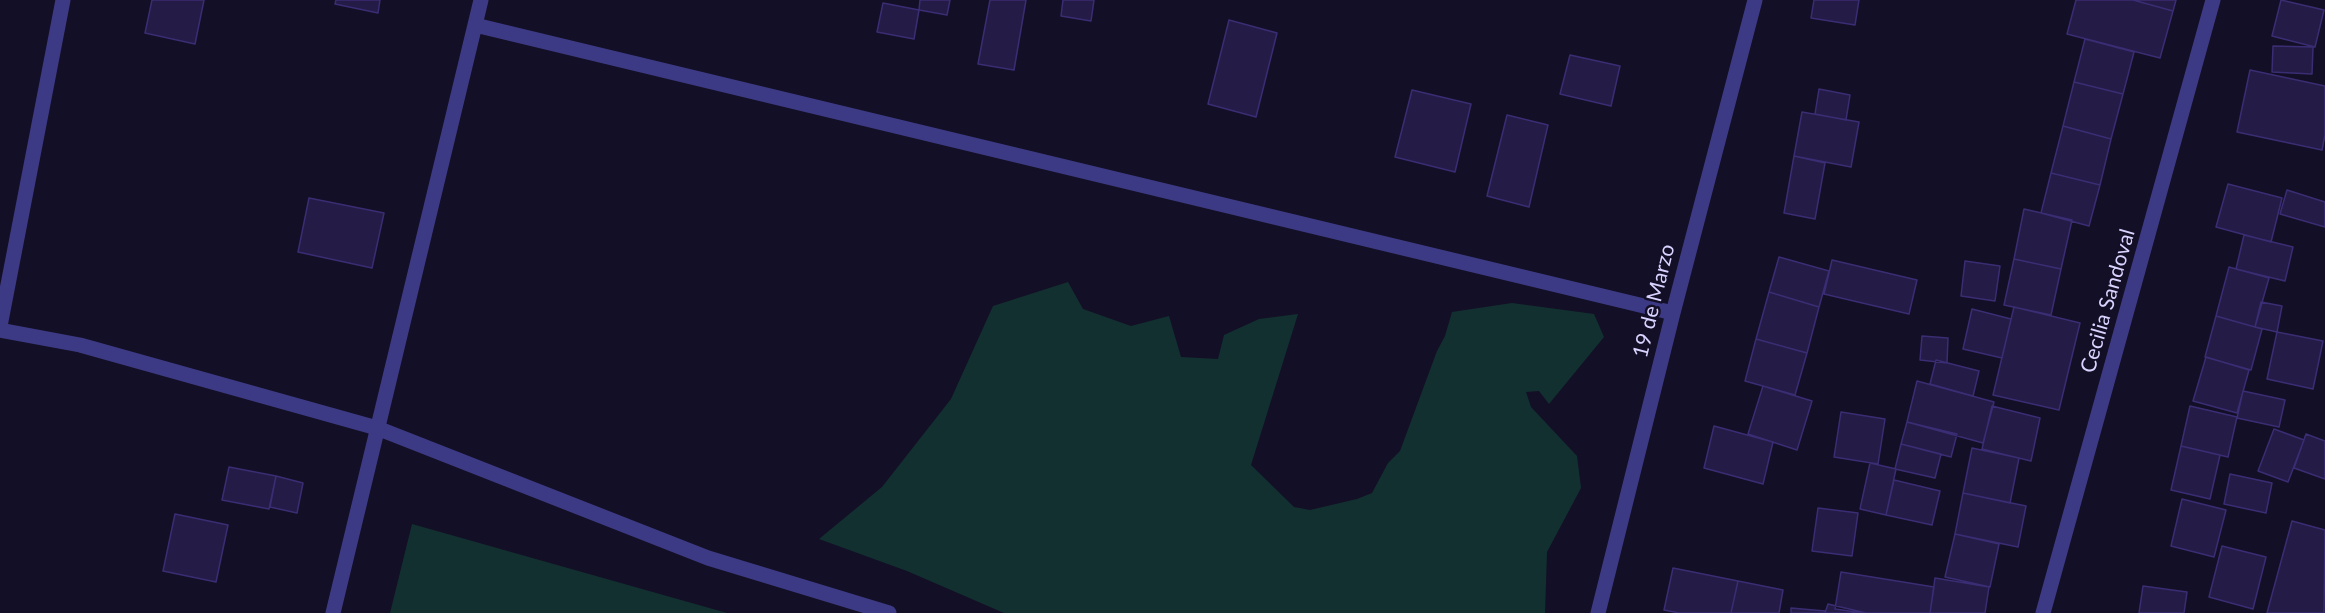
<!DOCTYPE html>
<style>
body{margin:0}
canvas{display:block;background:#130f26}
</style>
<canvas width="2325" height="613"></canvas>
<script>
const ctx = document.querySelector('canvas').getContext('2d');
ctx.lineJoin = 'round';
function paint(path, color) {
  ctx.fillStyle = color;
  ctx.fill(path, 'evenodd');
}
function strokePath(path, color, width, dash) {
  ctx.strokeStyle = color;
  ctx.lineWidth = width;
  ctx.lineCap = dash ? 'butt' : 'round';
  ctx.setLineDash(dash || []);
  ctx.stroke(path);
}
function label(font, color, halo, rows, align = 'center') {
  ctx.font = font + ' Lato,sans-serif';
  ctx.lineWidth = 5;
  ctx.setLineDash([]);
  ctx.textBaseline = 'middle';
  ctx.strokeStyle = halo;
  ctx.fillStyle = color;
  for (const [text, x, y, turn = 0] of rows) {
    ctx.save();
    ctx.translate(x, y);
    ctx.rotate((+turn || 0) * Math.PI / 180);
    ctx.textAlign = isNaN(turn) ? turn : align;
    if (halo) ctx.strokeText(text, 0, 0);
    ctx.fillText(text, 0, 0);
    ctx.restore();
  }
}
paint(new Path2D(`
 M 1068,282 L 1083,309 L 1131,326 L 1169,316 L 1181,357 L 1218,359 L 1224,335 L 1259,319 L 1298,314 L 1251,465 L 1294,507 L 1310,510 L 1357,499 L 1372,493 L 1388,463 L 1400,451 L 1437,351 L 1445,336 L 1452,312 L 1512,303 L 1594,314 L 1604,337 L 1549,404 L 1539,391 L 1526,392 L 1531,407 L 1577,456 L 1581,488 L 1547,552 L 1545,613 L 1004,613 L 907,571 L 819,539 L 882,487 L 951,399 L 993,306 Z
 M 412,524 L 727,613 L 390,613 Z`), '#12302f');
const building = new Path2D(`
 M 152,0 L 204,0 L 195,44 L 145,33 Z
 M 336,0 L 380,0 L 378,13 L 335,4 Z
 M 920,0 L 950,0 L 947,15 L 919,10 Z
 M 990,0 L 1026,0 L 1014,70 L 978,64 Z
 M 1063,0 L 1094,0 L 1091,21 L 1061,16 Z
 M 1814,0 L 1859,0 L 1855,25 L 1811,18 Z
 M 2076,0 L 2133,0 L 2173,11 L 2160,58 L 2067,34 Z
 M 2133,0 L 2176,0 L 2173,11 Z
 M 2281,0 L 2324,10 L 2315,47 L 2272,36 Z
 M 883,3 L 919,10 L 914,39 L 877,32 Z
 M 1229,20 L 1277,33 L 1256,117 L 1208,104 Z
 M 2085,39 L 2134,52 L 2123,94 L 2074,82 Z
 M 2273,46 L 2313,47 L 2312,74 L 2272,72 Z
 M 1570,55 L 1620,66 L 1611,106 L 1560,94 Z
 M 2250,70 L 2325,86 L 2325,135 L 2322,150 L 2237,132 Z
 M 2074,82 L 2123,94 L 2111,139 L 2063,126 Z
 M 1819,89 L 1850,95 L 1846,120 L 1815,114 Z
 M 1412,90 L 1471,104 L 1455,172 L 1395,157 Z
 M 1802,112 L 1859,122 L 1851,167 L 1794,156 Z
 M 1507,115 L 1548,125 L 1529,207 L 1487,196 Z
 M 2063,126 L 2111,139 L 2100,185 L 2051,173 Z
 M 1794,156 L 1825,163 L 1815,219 L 1784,213 Z
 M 2051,173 L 2100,185 L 2089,226 L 2041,213 Z
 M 2228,184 L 2282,198 L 2271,242 L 2216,227 Z
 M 2287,190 L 2325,202 L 2325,227 L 2280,214 Z
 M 309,198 L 384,213 L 372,268 L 298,252 Z
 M 2024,209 L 2072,220 L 2061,269 L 2014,259 Z
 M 2244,235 L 2293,247 L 2285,281 L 2236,269 Z
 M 1779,257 L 1829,271 L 1819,307 L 1769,292 Z
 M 2014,259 L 2061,269 L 2051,315 L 2004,305 Z
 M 1832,260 L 1917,280 L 1909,314 L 1824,294 Z
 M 1965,261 L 2000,266 L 1995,301 L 1961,296 Z
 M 2229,267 L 2269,278 L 2255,327 L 2216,316 Z
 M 1769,292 L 1819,307 L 1807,353 L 1756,339 Z
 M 2261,302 L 2282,306 L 2277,332 L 2255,327 Z
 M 2014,307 L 2080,323 L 2059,410 L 1993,395 Z
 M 1972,309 L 2011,319 L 2002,358 L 1963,349 Z
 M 2216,316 L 2262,329 L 2251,370 L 2205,357 Z
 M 2277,332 L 2323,341 L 2313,389 L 2267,379 Z
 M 1922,336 L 1948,338 L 1947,363 L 1920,360 Z
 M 1756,339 L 1807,353 L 1795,395 L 1745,381 Z
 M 2206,357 L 2249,370 L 2237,413 L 2193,401 Z
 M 1936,360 L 1979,371 L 1973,396 L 1930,384 Z
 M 1917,381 L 1994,402 L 1983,443 L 1907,422 Z
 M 1763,386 L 1812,401 L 1797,450 L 1748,434 Z
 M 2243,391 L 2285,400 L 2279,427 L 2237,418 Z
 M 1992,406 L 2040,418 L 2031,461 L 1982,449 Z
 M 2190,406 L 2237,417 L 2228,457 L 2181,446 Z
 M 1841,412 L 1885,419 L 1878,464 L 1834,457 Z
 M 1907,422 L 1957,434 L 1951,457 L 1901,444 Z
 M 1714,426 L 1773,442 L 1763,484 L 1704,468 Z
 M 2274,429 L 2304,440 L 2288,482 L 2258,471 Z
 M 2306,434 L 2325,441 L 2325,479 L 2294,468 Z
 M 1901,444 L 1941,454 L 1935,478 L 1895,469 Z
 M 2181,446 L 2220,455 L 2210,499 L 2171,490 Z
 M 1972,448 L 2019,458 L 2010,503 L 1963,493 Z
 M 1870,463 L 1896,469 L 1886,515 L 1860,509 Z
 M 229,467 L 276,476 L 269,509 L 222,500 Z
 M 2230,474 L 2272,483 L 2266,513 L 2224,504 Z
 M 276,476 L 303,483 L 297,513 L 270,507 Z
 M 1894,480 L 1940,491 L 1932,525 L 1886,515 Z
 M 1963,493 L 2026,506 L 2018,547 L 1955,534 Z
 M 2182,499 L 2226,510 L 2214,557 L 2171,546 Z
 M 1818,508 L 1858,513 L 1852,556 L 1812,551 Z
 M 175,514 L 228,525 L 216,582 L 163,571 Z
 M 2292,521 L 2325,530 L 2324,613 L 2267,613 Z
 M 1955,534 L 1999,544 L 1990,587 L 1945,577 Z
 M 2222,546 L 2266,557 L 2253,609 L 2209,597 Z
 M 1673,568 L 1738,581 L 1731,613 L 1679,613 L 1664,610 Z
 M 1841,572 L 1934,587 L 1930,613 L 1863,613 L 1835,609 Z
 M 1935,578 L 1989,587 L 1985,613 L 1930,613 Z
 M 1738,581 L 1783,590 L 1779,613 L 1731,613 Z
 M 2143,586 L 2187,592 L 2184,613 L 2139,613 Z
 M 1828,604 L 1866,613 L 1825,613 Z
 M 1791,608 L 1825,611 L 1825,613 L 1791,613 Z`);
paint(building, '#241b47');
strokePath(building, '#3b2d73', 1.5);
strokePath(new Path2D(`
 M 475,25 L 1673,313
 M 0,326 L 63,0
 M 0,330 L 80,345 L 377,428 L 708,558 L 889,613
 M 333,613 L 481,0
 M 1598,613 L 1673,313 L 1755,0
 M 2043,613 L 2213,0`), '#3d3a85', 15);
label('21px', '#d9d4ff', '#130f26', [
 ["19 de Marzo",1654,301,-76],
 ["Cecilia Sandoval",2108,301,-74]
]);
</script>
